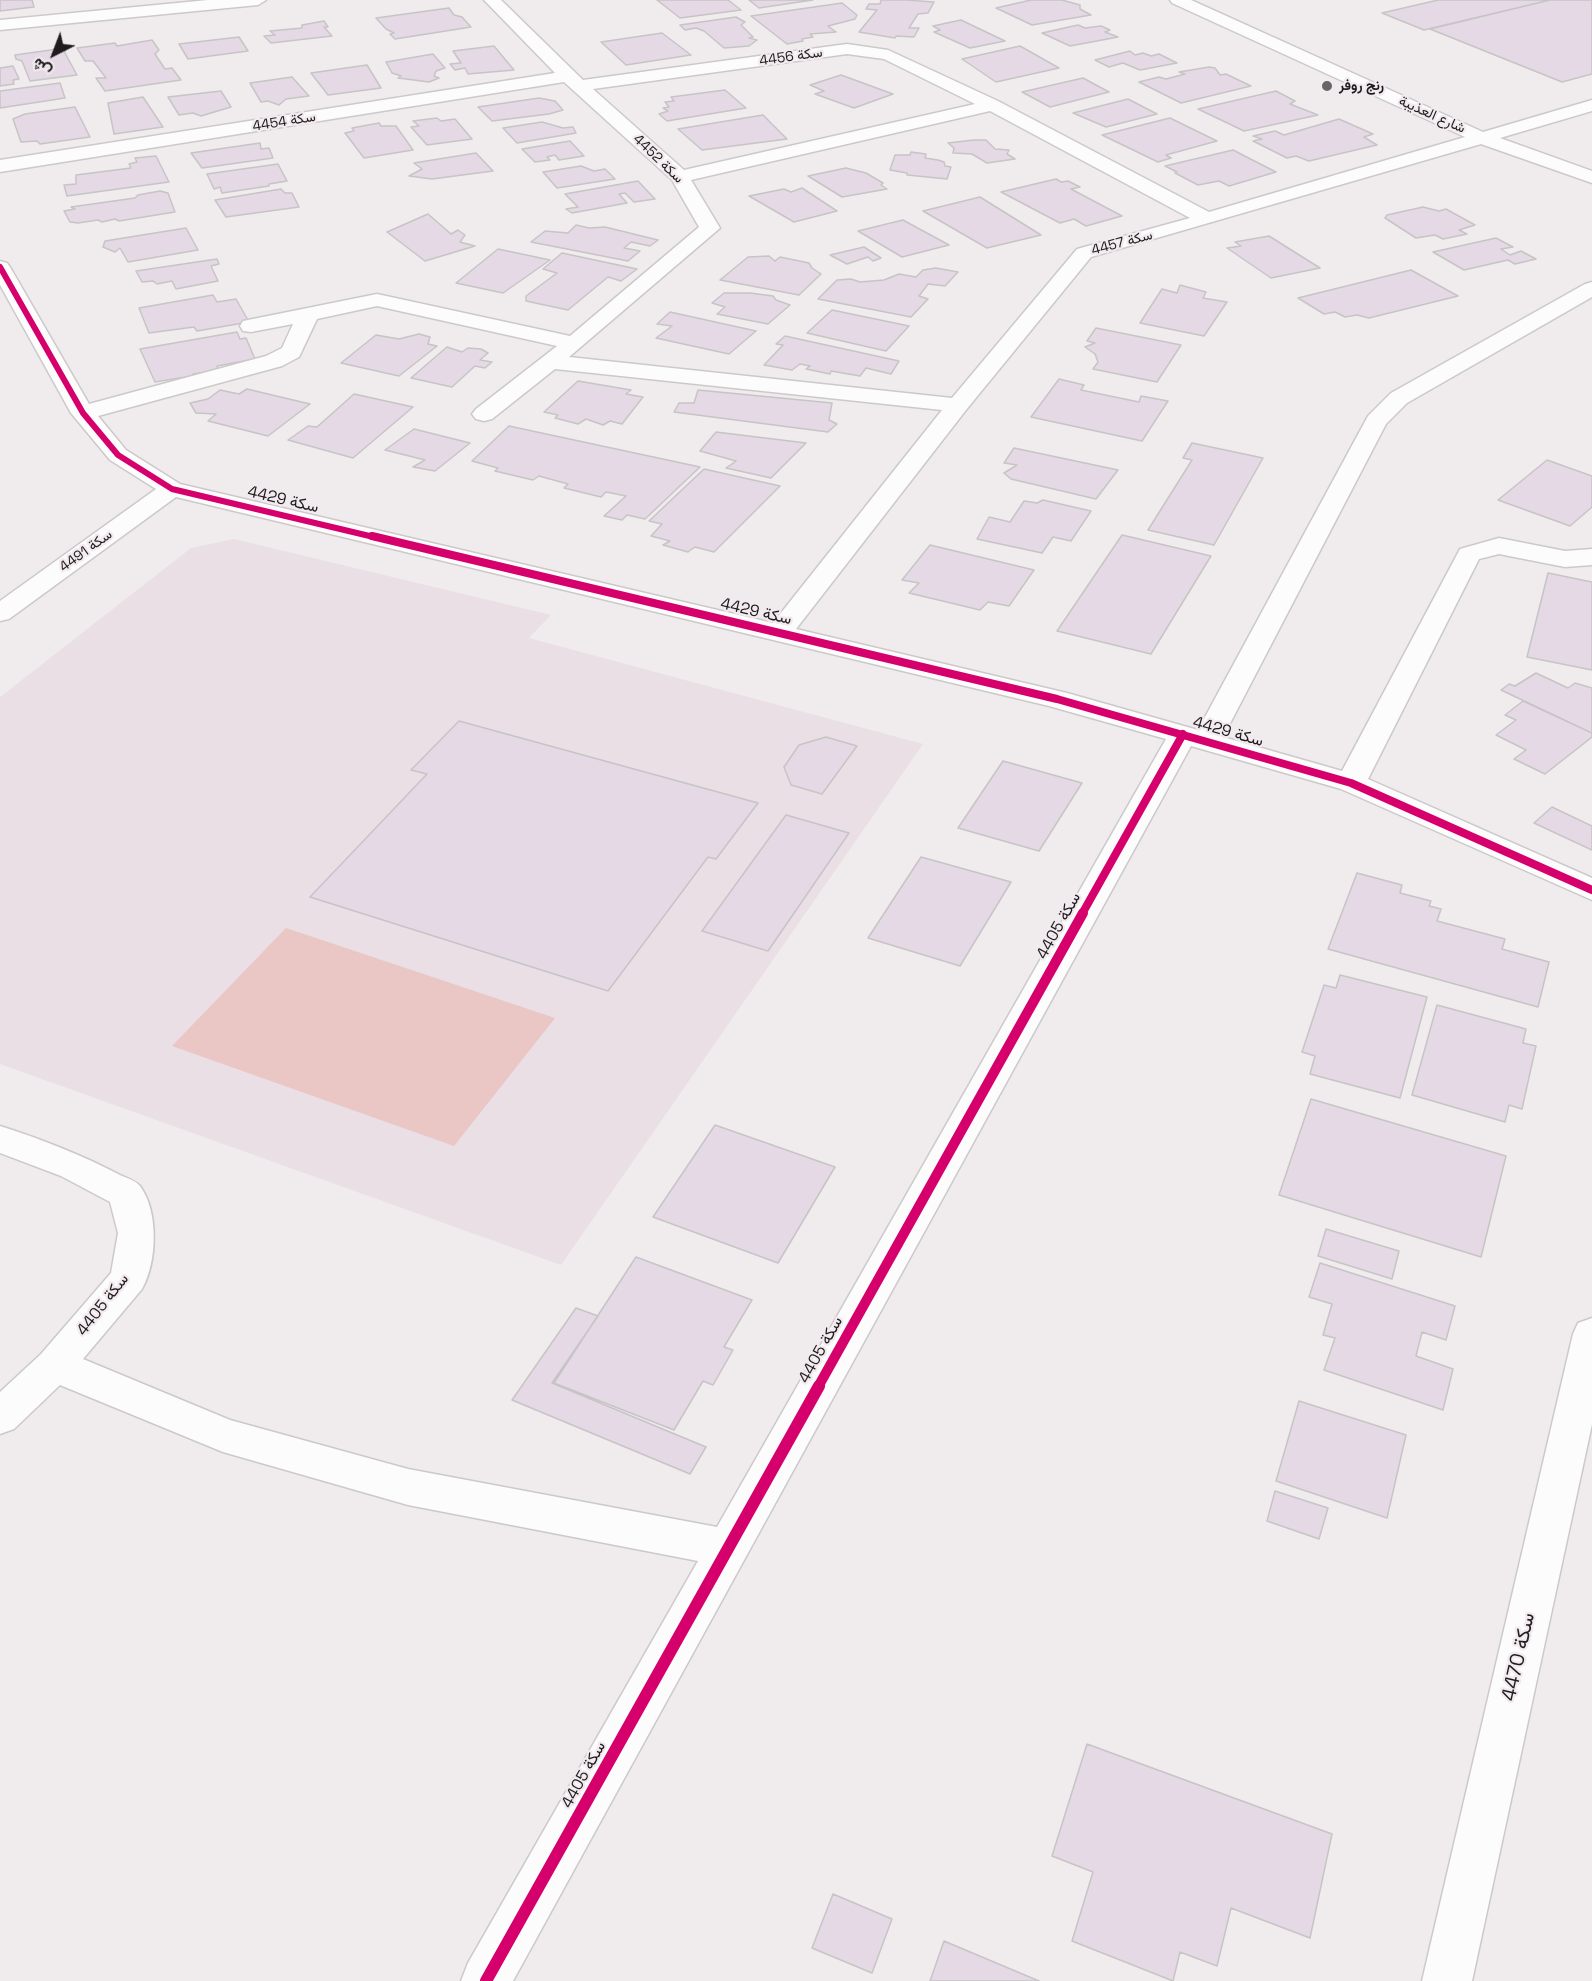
<!DOCTYPE html>
<meta charset="utf-8">
<style>
body{margin:0}
#map{position:relative;width:1592px;height:1981px;overflow:hidden;background:#f0ecee;font-family:"Space Grotesk",Vazirmatn,sans-serif}
canvas{display:block}
.north{position:absolute;left:24px;top:24px;width:60px;height:60px;-webkit-text-stroke:4px #f2eaef;paint-order:stroke;rotate:222deg;font-size:16px;font-weight:700;line-height:24px;text-align:center;color:#1e1c1d}
.north::after{content:'';display:block;margin:auto;width:21px;height:27px;background:#1e1c1d;clip-path:polygon(50% 0,100% 100%,50% 72%,0 100%)}
</style>
<div id="map">
<canvas width="1592" height="1981"></canvas>
<div class="north">ش</div>
</div>
<script>
const ctx = document.querySelector('canvas').getContext('2d');
ctx.lineJoin = 'round';
function paint(path, color) {
  ctx.fillStyle = color;
  ctx.fill(path, 'evenodd');
}
function strokePath(path, color, width, dash) {
  ctx.strokeStyle = color;
  ctx.lineWidth = width;
  ctx.lineCap = dash ? 'butt' : 'round';
  ctx.setLineDash(dash || []);
  ctx.stroke(path);
}
function label(font, color, halo, rows, align = 'center') {
  ctx.font = font + ' "Space Grotesk",Vazirmatn,sans-serif';
  ctx.lineWidth = 4.5;
  ctx.setLineDash([]);
  ctx.textBaseline = 'middle';
  ctx.strokeStyle = halo;
  ctx.fillStyle = color;
  for (const [text, x, y, turn = 0] of rows) {
    ctx.save();
    ctx.translate(x, y);
    ctx.rotate((+turn || 0) * Math.PI / 180);
    ctx.textAlign = isNaN(turn) ? turn : align;
    if (halo) ctx.strokeText(text, 0, 0);
    ctx.fillText(text, 0, 0);
    ctx.restore();
  }
}
paint(new Path2D(`
 M 234,539 L 551,615 L 529,638 L 923,744 L 561,1265 L 0,1064 L 0,697 L 191,548 Z`), '#e9dfe5');
paint(new Path2D(`
 M 286,928 L 555,1018 L 454,1146 L 172,1046 Z`), '#eac6c4');
const building = new Path2D(`
 M 0,0 L 32,0 L 34,7 L 0,11 Z
 M 657,0 L 728,0 L 741,10 L 680,18 Z
 M 749,0 L 813,0 L 759,8 Z
 M 881,0 L 906,0 L 934,2 L 928,13 L 918,14 L 909,28 L 919,28 L 914,37 L 896,36 L 895,38 L 859,32 L 877,10 L 866,9 L 869,4 L 880,4 Z
 M 1031,0 L 1062,0 L 1080,5 L 1080,9 L 1091,15 L 1032,25 L 996,8 Z
 M 1438,0 L 1550,0 L 1424,30 L 1382,13 Z
 M 1550,0 L 1592,0 L 1592,74 L 1562,82 L 1430,29 Z
 M 842,3 L 857,15 L 855,19 L 828,26 L 836,32 L 810,34 L 813,37 L 802,39 L 803,41 L 787,44 L 751,16 Z
 M 449,8 L 454,15 L 462,17 L 471,27 L 395,39 L 390,34 L 394,33 L 386,29 L 376,18 Z
 M 736,17 L 745,22 L 741,25 L 753,37 L 749,38 L 757,40 L 749,46 L 724,48 L 704,31 L 696,28 L 685,30 L 680,25 Z
 M 961,20 L 1005,41 L 970,48 L 934,32 L 940,30 L 933,26 Z
 M 324,21 L 328,27 L 324,27 L 332,36 L 271,43 L 264,36 L 275,35 L 270,31 L 302,28 L 302,25 Z
 M 1078,25 L 1085,28 L 1101,26 L 1110,30 L 1105,32 L 1118,37 L 1070,46 L 1042,33 Z
 M 662,33 L 691,55 L 626,65 L 601,42 Z
 M 239,37 L 248,51 L 188,59 L 179,44 Z
 M 152,40 L 159,50 L 155,54 L 165,69 L 172,68 L 181,80 L 105,91 L 96,78 L 106,78 L 93,61 L 85,61 L 77,48 L 115,43 L 117,46 Z
 M 494,46 L 514,70 L 468,74 L 465,68 L 455,70 L 450,64 L 461,63 L 453,51 Z
 M 1020,46 L 1059,68 L 996,82 L 962,59 Z
 M 65,48 L 65,53 L 77,75 L 30,81 L 22,61 L 16,59 L 15,55 Z
 M 1130,51 L 1135,55 L 1143,53 L 1151,56 L 1159,54 L 1177,63 L 1140,70 L 1123,63 L 1109,67 L 1095,60 Z
 M 433,54 L 445,68 L 436,71 L 434,76 L 439,78 L 429,82 L 398,78 L 401,76 L 392,73 L 386,62 Z
 M 367,65 L 381,88 L 328,95 L 311,73 Z
 M 13,66 L 19,79 L 13,80 L 14,84 L 0,86 L 0,68 Z
 M 1209,67 L 1215,68 L 1220,75 L 1226,74 L 1251,86 L 1181,103 L 1139,82 L 1159,77 L 1166,79 L 1185,74 L 1179,72 Z
 M 841,75 L 893,94 L 854,108 L 815,94 L 824,91 L 810,85 Z
 M 292,77 L 309,96 L 286,99 L 279,105 L 268,101 L 261,102 L 250,83 Z
 M 1083,78 L 1109,92 L 1050,107 L 1022,92 Z
 M 60,83 L 65,98 L 0,108 L 0,91 Z
 M 725,90 L 746,108 L 667,121 L 659,114 L 668,111 L 663,108 L 669,107 L 665,102 L 674,101 L 671,97 Z
 M 221,91 L 231,107 L 201,116 L 193,113 L 179,115 L 168,97 Z
 M 1276,91 L 1295,101 L 1290,104 L 1318,115 L 1244,131 L 1198,109 Z
 M 143,97 L 163,127 L 114,134 L 108,103 Z
 M 539,98 L 555,101 L 563,110 L 549,114 L 492,121 L 478,107 Z
 M 1128,99 L 1157,114 L 1106,127 L 1073,113 Z
 M 75,107 L 90,137 L 40,144 L 37,141 L 21,142 L 13,119 L 25,114 Z
 M 763,115 L 787,139 L 702,150 L 678,129 Z
 M 437,118 L 441,121 L 455,119 L 472,139 L 427,145 L 411,127 L 419,126 L 413,121 Z
 M 1170,118 L 1217,141 L 1166,155 L 1171,158 L 1158,162 L 1102,135 Z
 M 1339,119 L 1373,134 L 1364,137 L 1377,145 L 1309,161 L 1296,156 L 1287,158 L 1253,141 L 1262,139 L 1253,136 L 1275,131 L 1284,135 Z
 M 542,122 L 563,128 L 573,127 L 576,133 L 517,143 L 503,128 Z
 M 379,123 L 381,126 L 396,126 L 413,150 L 364,158 L 345,133 L 354,131 L 352,128 Z
 M 974,140 L 986,140 L 995,149 L 1009,150 L 1007,154 L 1015,159 L 987,163 L 972,154 L 953,153 L 954,148 L 948,143 Z
 M 570,141 L 584,156 L 559,160 L 555,155 L 547,157 L 550,160 L 535,162 L 522,149 Z
 M 260,143 L 261,149 L 269,148 L 273,158 L 202,168 L 191,153 Z
 M 1233,150 L 1276,172 L 1229,186 L 1219,181 L 1198,185 L 1175,173 L 1177,172 L 1165,166 Z
 M 911,152 L 926,154 L 925,158 L 938,160 L 944,162 L 945,166 L 951,167 L 947,179 L 907,175 L 907,173 L 890,170 L 895,155 L 910,155 Z
 M 476,153 L 493,171 L 432,179 L 409,176 L 422,169 L 414,163 Z
 M 156,156 L 169,182 L 67,196 L 64,185 L 76,184 L 76,175 L 131,168 L 129,164 L 137,162 L 135,158 Z
 M 278,164 L 287,181 L 269,184 L 269,186 L 222,193 L 220,187 L 214,189 L 207,174 Z
 M 581,166 L 594,171 L 605,169 L 615,179 L 557,188 L 543,172 Z
 M 846,168 L 866,173 L 883,183 L 881,185 L 887,189 L 842,197 L 808,176 Z
 M 1056,179 L 1061,182 L 1068,181 L 1080,187 L 1071,189 L 1122,216 L 1086,226 L 1074,219 L 1060,223 L 1001,192 Z
 M 638,181 L 655,199 L 634,202 L 625,193 L 619,194 L 627,203 L 572,213 L 566,209 L 578,207 L 565,194 Z
 M 802,188 L 837,211 L 794,222 L 749,196 L 784,189 L 791,192 Z
 M 281,189 L 285,193 L 292,193 L 299,207 L 226,217 L 215,200 Z
 M 160,191 L 168,193 L 175,212 L 119,221 L 115,219 L 102,222 L 98,220 L 78,223 L 70,222 L 64,211 L 75,209 L 71,207 L 135,198 L 138,195 Z
 M 980,197 L 1041,235 L 987,248 L 923,211 Z
 M 1423,207 L 1439,211 L 1446,209 L 1475,225 L 1459,230 L 1467,234 L 1443,239 L 1435,235 L 1416,238 L 1385,218 L 1387,215 Z
 M 428,214 L 451,234 L 458,230 L 465,235 L 460,242 L 475,246 L 425,261 L 387,232 Z
 M 903,220 L 949,245 L 902,257 L 858,231 Z
 M 576,225 L 589,228 L 605,227 L 658,240 L 650,246 L 631,242 L 624,248 L 640,251 L 628,261 L 531,242 L 545,231 L 568,233 Z
 M 186,228 L 198,250 L 128,262 L 120,248 L 115,252 L 103,247 L 105,241 Z
 M 1269,236 L 1320,268 L 1271,278 L 1227,248 L 1241,246 L 1235,242 Z
 M 1496,238 L 1513,247 L 1501,249 L 1510,255 L 1521,251 L 1536,259 L 1515,264 L 1508,260 L 1464,270 L 1433,252 Z
 M 864,247 L 881,258 L 873,261 L 868,257 L 847,264 L 830,255 Z
 M 498,249 L 550,260 L 503,293 L 456,283 Z
 M 562,253 L 637,269 L 621,281 L 608,277 L 568,310 L 526,301 L 526,296 L 557,273 L 543,269 Z
 M 769,256 L 775,261 L 780,257 L 809,263 L 812,268 L 821,274 L 799,295 L 720,280 L 748,257 Z
 M 217,259 L 219,264 L 211,266 L 218,281 L 176,289 L 172,281 L 157,284 L 153,281 L 142,282 L 136,271 Z
 M 936,268 L 958,272 L 945,286 L 928,284 L 919,296 L 928,299 L 911,317 L 818,299 L 837,280 L 851,279 L 860,282 L 884,280 L 899,274 L 916,277 L 923,270 Z
 M 1411,270 L 1458,296 L 1369,318 L 1357,315 L 1345,317 L 1335,312 L 1324,314 L 1298,298 Z
 M 1180,285 L 1206,292 L 1203,298 L 1227,302 L 1204,336 L 1140,323 L 1162,289 L 1177,293 Z
 M 724,293 L 750,293 L 773,296 L 776,300 L 790,305 L 768,324 L 717,314 L 725,307 L 712,303 Z
 M 213,295 L 217,302 L 236,299 L 249,322 L 197,331 L 194,327 L 149,333 L 139,308 Z
 M 832,310 L 909,326 L 886,351 L 807,333 Z
 M 670,312 L 756,331 L 729,354 L 656,338 L 672,326 L 657,324 Z
 M 1096,328 L 1181,345 L 1157,382 L 1093,369 L 1098,362 L 1095,354 L 1085,347 L 1095,343 L 1087,341 Z
 M 237,332 L 240,339 L 246,338 L 255,359 L 217,366 L 218,370 L 193,374 L 192,376 L 155,382 L 140,349 Z
 M 419,334 L 430,337 L 428,344 L 437,346 L 399,376 L 341,363 L 376,335 L 399,339 Z
 M 785,336 L 899,361 L 891,374 L 866,368 L 860,376 L 831,371 L 830,374 L 806,369 L 810,366 L 800,364 L 792,370 L 764,365 L 783,345 L 776,344 Z
 M 447,347 L 462,352 L 468,348 L 481,349 L 488,353 L 480,360 L 492,362 L 485,368 L 475,366 L 452,387 L 411,378 Z
 M 1059,379 L 1084,385 L 1081,390 L 1139,402 L 1141,396 L 1168,401 L 1142,441 L 1031,417 Z
 M 578,381 L 631,390 L 626,394 L 643,397 L 622,424 L 610,421 L 603,425 L 586,419 L 578,424 L 555,418 L 558,415 L 544,412 Z
 M 247,389 L 310,404 L 268,436 L 208,421 L 216,414 L 196,413 L 190,403 L 208,399 L 220,390 L 239,394 Z
 M 698,390 L 832,403 L 829,420 L 837,424 L 828,432 L 674,412 L 679,403 L 694,403 Z
 M 354,394 L 413,407 L 353,458 L 288,440 L 308,426 L 317,427 Z
 M 509,426 L 700,467 L 645,519 L 627,515 L 622,520 L 604,516 L 626,496 L 606,492 L 601,497 L 564,488 L 568,484 L 539,476 L 533,480 L 495,471 L 498,468 L 472,461 Z
 M 414,429 L 470,443 L 435,471 L 413,467 L 425,460 L 385,450 Z
 M 716,432 L 806,443 L 771,478 L 726,468 L 736,461 L 700,451 Z
 M 1192,443 L 1263,458 L 1214,545 L 1148,530 L 1192,460 L 1183,458 Z
 M 1014,448 L 1118,470 L 1096,499 L 1011,479 L 1004,473 L 1017,465 L 1004,463 Z
 M 1547,460 L 1592,476 L 1592,507 L 1570,526 L 1498,500 Z
 M 704,469 L 780,486 L 714,552 L 695,547 L 688,552 L 663,545 L 670,541 L 651,536 L 662,524 L 649,521 Z
 M 1043,500 L 1091,511 L 1071,541 L 1053,537 L 1042,553 L 977,539 L 989,517 L 1010,522 L 1024,501 L 1037,503 Z
 M 1122,535 L 1211,556 L 1151,654 L 1057,631 Z
 M 930,545 L 1034,570 L 1009,606 L 988,602 L 980,610 L 909,593 L 919,583 L 902,580 Z
 M 1548,573 L 1592,582 L 1592,670 L 1527,657 Z
 M 1536,673 L 1568,688 L 1575,683 L 1592,688 L 1592,733 L 1501,690 L 1509,684 L 1515,686 Z
 M 1523,701 L 1592,733 L 1592,737 L 1545,774 L 1514,759 L 1526,750 L 1496,735 L 1516,720 L 1505,715 Z
 M 459,721 L 758,803 L 716,859 L 708,857 L 608,991 L 310,897 L 427,774 L 411,770 Z
 M 826,737 L 857,746 L 822,794 L 791,785 L 784,767 L 799,745 Z
 M 1003,761 L 1082,783 L 1039,851 L 958,828 Z
 M 1552,807 L 1592,826 L 1592,850 L 1534,823 Z
 M 786,815 L 849,833 L 768,951 L 702,931 Z
 M 921,857 L 1011,882 L 960,966 L 868,938 Z
 M 1357,873 L 1402,885 L 1400,893 L 1431,901 L 1429,906 L 1441,909 L 1437,921 L 1505,939 L 1502,949 L 1549,962 L 1538,1007 L 1328,949 Z
 M 1340,975 L 1427,997 L 1400,1098 L 1310,1074 L 1315,1056 L 1302,1052 L 1324,985 L 1336,988 Z
 M 1437,1005 L 1526,1029 L 1523,1043 L 1536,1046 L 1522,1109 L 1509,1105 L 1505,1122 L 1412,1095 Z
 M 1311,1099 L 1506,1156 L 1481,1257 L 1279,1195 Z
 M 715,1125 L 835,1167 L 778,1263 L 653,1217 Z
 M 1326,1229 L 1399,1251 L 1392,1279 L 1318,1256 Z
 M 636,1257 L 752,1300 L 724,1347 L 733,1350 L 713,1385 L 703,1381 L 674,1430 L 554,1383 Z
 M 1320,1263 L 1455,1306 L 1446,1340 L 1422,1332 L 1416,1356 L 1453,1369 L 1443,1410 L 1324,1370 L 1335,1338 L 1323,1335 L 1332,1304 L 1309,1297 Z
 M 576,1308 L 598,1316 L 552,1383 L 706,1447 L 690,1474 L 512,1400 Z
 M 1299,1401 L 1406,1435 L 1387,1518 L 1276,1481 Z
 M 1275,1491 L 1328,1508 L 1319,1539 L 1267,1521 Z
 M 1087,1744 L 1332,1834 L 1310,1938 L 1231,1908 L 1217,1966 L 1180,1952 L 1173,1981 L 1072,1941 L 1093,1872 L 1052,1856 Z
 M 833,1894 L 892,1919 L 872,1973 L 812,1948 Z
 M 944,1941 L 1039,1981 L 930,1981 Z`);
paint(building, '#e4d9e5');
strokePath(building, '#c7c4c6', 1.5);
const minor = new Path2D(`
 M 208,0 L 266,0 L 258,5 L 0,30 L 0,20 Z
 M 484,0 L 501,0 L 583,80 L 847,44 L 888,50 L 998,101 L 1209,212 L 1465,137 L 1172,3 L 1170,0 L 1191,0 L 1483,132 L 1592,100 L 1592,111 L 1500,138 L 1592,171 L 1592,183 L 1481,144 L 1091,257 L 966,410 L 796,629 L 1067,693 L 1198,730 L 1368,416 L 1391,393 L 1585,284 L 1592,282 L 1592,297 L 1407,403 L 1386,424 L 1223,737 L 1342,771 L 1460,549 L 1499,538 L 1565,551 L 1592,549 L 1592,565 L 1565,567 L 1499,554 L 1479,559 L 1368,779 L 1592,878 L 1592,900 L 1341,789 L 1191,746 L 513,1981 L 461,1981 L 468,1963 L 698,1561 L 408,1505 L 223,1452 L 60,1385 L 14,1429 L 0,1434 L 0,1392 L 41,1354 L 111,1273 L 118,1233 L 110,1202 L 61,1176 L 0,1153 L 0,1126 C 41,1139 82,1155 120,1175 C 127,1178 136,1181 140,1186 C 159,1212 157,1262 142,1289 L 83,1359 L 230,1420 L 408,1469 L 717,1527 L 1166,739 L 1049,706 L 176,497 L 9,619 L 0,621 L 0,601 L 156,489 L 110,460 L 71,413 L 0,285 L 0,261 L 7,263 L 10,267 L 89,404 L 266,356 L 282,348 L 293,324 L 251,332 L 243,331 L 240,326 L 243,321 L 377,294 L 570,336 L 699,227 L 672,180 L 564,82 L 0,172 L 0,160 L 555,73 ZM 847,54 L 884,59 L 975,104 L 684,170 L 593,89 ZM 990,111 L 1190,218 L 1077,249 L 952,398 L 569,357 L 720,228 L 691,180 ZM 377,306 L 557,346 L 476,409 L 472,414 L 476,419 L 484,421 L 492,419 L 555,369 L 942,410 L 773,623 L 180,484 L 126,450 L 98,416 L 282,366 L 299,357 L 317,319 Z
 M 1592,1318 L 1592,1424 L 1472,1981 L 1422,1981 L 1573,1334 L 1578,1323 Z`);
strokePath(minor, '#ccc9ca', 3);
paint(minor, '#fdfcfc');
strokePath(new Path2D(`
 M 0,267 L 83,413 L 118,455 L 172,489 L 378,538`), '#d6006c', 6);
strokePath(new Path2D(`
 M 372,536 L 1057,699 L 1351,783 L 1592,890
 M 1082,914 L 1183,734`), '#d6006c', 8);
strokePath(new Path2D(`
 M 818,1387 L 1083,913`), '#d6006c', 10);
strokePath(new Path2D(`
 M 486,1981 L 819,1386`), '#d6006c', 12);
for (const [x, y, r, color] of [
 [1327,86,6,"#686566"]
]) {
  const dot = new Path2D();
  dot.arc(x, y, r, 0, 2 * Math.PI);
  ctx.fillStyle = color;
  ctx.fill(dot);
  strokePath(dot, '#f2eaef', 2);
}
label('14px', '#1e1c1d', '#f2eaef', [
 ["سكة 4456",791,57,-8],
 ["شارع العذيبة",1432,115,24],
 ["سكة 4454",284,122,-9],
 ["سكة 4452",658,159,44],
 ["سكة 4457",1122,243,-15],
 ["سكة 4491",86,551,-36]
]);
label('bold 14px', '#1e1c1d', '#f2eaef', [
 ["رنج روفر",1339,86]
], 'left');
label('16px', '#1e1c1d', '#f2eaef', [
 ["سكة 4429",283,500,13],
 ["سكة 4429",756,612,13],
 ["سكة 4429",1228,732,16],
 ["سكة 4405",1059,926,-61],
 ["سكة 4405",103,1305,-52],
 ["سكة 4405",821,1350,-61],
 ["سكة 4405",584,1775,-61]
]);
label('20px', '#1e1c1d', '#f2eaef', [
 ["سكة 4470",1519,1657,-77]
]);
</script>
